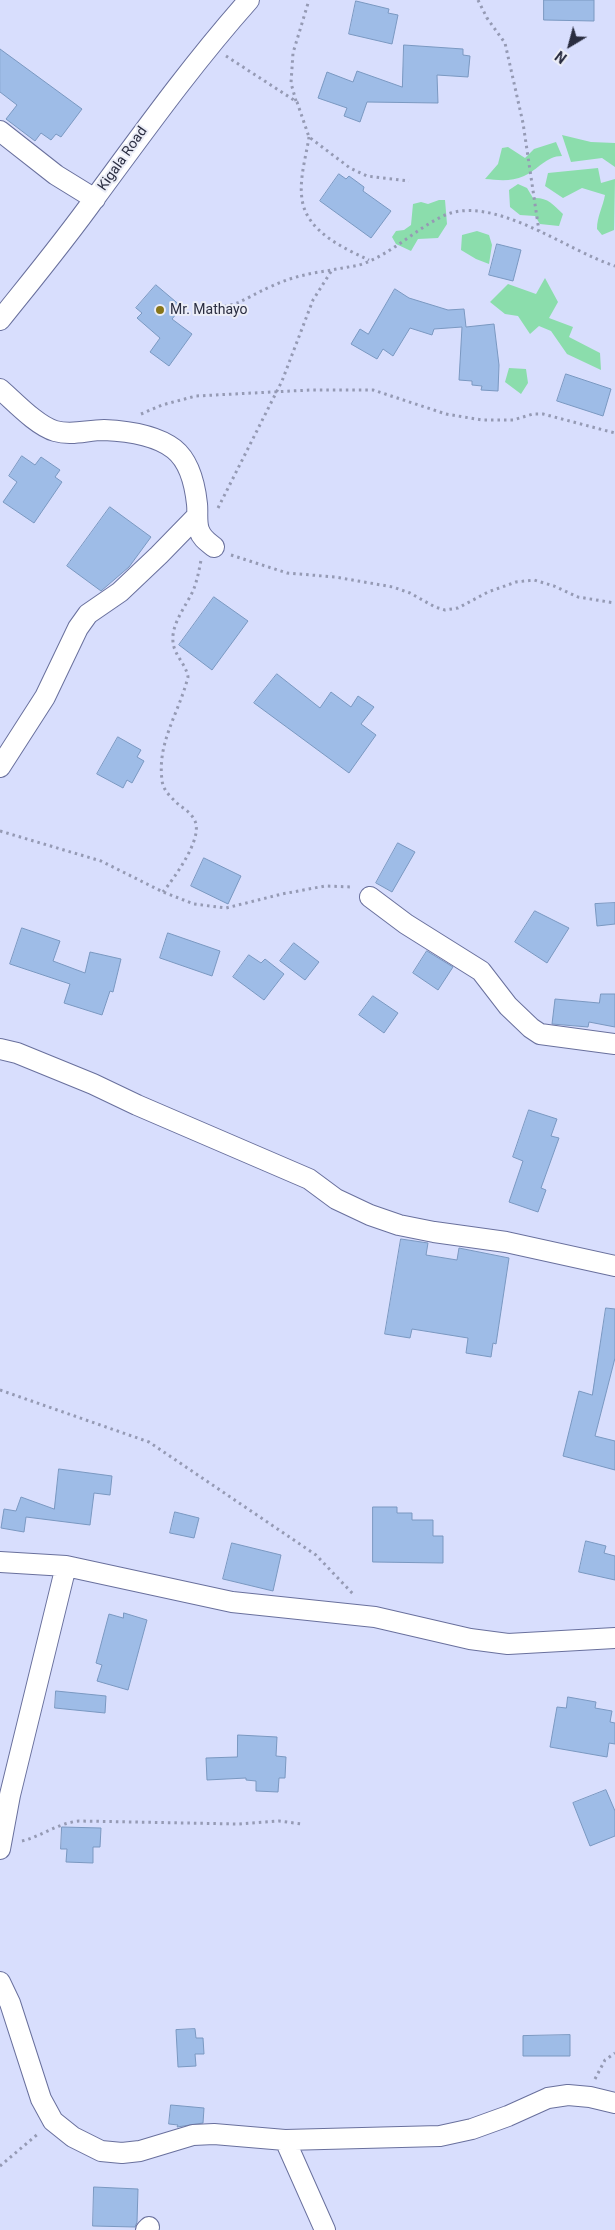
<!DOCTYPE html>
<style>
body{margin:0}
#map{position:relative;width:615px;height:2230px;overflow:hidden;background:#d8defd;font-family:Roboto,sans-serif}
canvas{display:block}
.north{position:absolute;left:545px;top:20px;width:50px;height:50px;-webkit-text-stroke:4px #ebedf7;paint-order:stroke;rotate:217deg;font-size:14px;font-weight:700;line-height:20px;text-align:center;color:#2a2d40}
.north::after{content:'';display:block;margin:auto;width:18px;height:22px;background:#2a2d40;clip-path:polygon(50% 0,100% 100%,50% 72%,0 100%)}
</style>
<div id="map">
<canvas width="615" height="2230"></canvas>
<div class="north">N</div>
</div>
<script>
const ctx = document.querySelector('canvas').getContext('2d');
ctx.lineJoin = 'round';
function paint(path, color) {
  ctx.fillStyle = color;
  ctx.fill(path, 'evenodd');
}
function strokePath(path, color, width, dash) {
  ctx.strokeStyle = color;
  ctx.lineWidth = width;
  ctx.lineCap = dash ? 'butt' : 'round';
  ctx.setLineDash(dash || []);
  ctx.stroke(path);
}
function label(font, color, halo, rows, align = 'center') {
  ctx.font = font + ' Roboto,sans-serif';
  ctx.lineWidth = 4;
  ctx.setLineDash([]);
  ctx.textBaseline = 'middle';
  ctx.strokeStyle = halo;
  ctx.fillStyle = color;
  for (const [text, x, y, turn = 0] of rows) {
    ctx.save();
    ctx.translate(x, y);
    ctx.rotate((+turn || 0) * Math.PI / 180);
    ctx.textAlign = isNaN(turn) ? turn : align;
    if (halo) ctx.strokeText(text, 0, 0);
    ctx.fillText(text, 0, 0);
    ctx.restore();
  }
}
paint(new Path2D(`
 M 562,135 L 591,142 L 615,143 L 615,167 L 602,158 L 571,162 Z
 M 556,142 L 562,156 C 546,156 538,170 524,176 C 511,182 498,180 485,179 L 498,164 L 502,148 L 508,147 L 525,158 L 534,149 Z
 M 598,168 L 601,183 L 615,179 L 614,230 L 602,235 L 597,229 C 597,216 603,207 605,195 L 582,188 L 563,198 L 545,186 L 548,173 Z
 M 518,184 L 527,188 L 533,198 C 547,197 553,204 563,214 L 559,226 L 540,224 L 535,216 L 520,215 L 510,207 L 509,190 Z
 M 439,200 L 445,200 L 447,224 L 438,238 L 418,239 L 411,251 L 396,244 L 392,237 L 396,231 L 404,230 L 411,225 L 413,204 L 421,202 L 428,204 Z
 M 477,231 L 489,235 L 492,245 L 489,264 L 476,259 L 461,250 L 462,235 Z
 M 545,278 L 558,302 L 549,318 L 573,327 L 569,337 L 600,353 L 601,370 L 567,354 L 551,331 L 539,326 L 530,334 L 518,316 L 505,314 L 490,302 L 508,284 L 536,294 Z
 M 509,368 L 526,369 L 528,383 L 521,394 L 505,382 Z`), '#8bddac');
const building = new Path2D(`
 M 544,0 L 594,0 L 594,21 L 544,20 Z
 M 356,1 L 389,9 L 388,13 L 398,15 L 392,44 L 349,34 Z
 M 404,45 L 463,49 L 463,55 L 470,56 L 468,77 L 437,75 L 438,103 L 367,102 L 360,122 L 344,116 L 347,108 L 318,98 L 327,72 L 353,82 L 357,71 L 402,87 Z
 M 0,49 L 82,109 L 61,137 L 56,134 L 51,140 L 41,133 L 35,141 L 6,119 L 17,105 L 0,92 Z
 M 339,174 L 346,179 L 349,176 L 364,187 L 363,191 L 391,211 L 371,238 L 320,201 Z
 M 497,244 L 521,250 L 513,281 L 489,275 Z
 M 156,285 L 182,307 L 172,319 L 192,334 L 169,366 L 150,352 L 160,338 L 137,318 L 142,313 L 136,308 Z
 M 395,289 L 409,298 L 448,310 L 464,309 L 466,327 L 494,324 L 499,365 L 498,391 L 481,390 L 482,386 L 472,385 L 472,381 L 459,380 L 462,327 L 434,329 L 432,335 L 410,328 L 393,356 L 383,349 L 377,359 L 351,344 L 360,329 L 368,334 Z
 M 566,374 L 611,389 L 603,416 L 557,401 Z
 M 22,456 L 35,465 L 41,457 L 60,470 L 55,477 L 62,482 L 34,523 L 3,502 L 17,482 L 9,476 Z
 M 110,507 L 151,537 L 129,567 L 101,591 L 67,566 Z
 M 214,597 L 248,621 L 212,670 L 179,645 Z
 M 277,674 L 320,708 L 331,692 L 351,707 L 358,696 L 374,707 L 361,724 L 376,735 L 349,773 L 254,703 Z
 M 118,737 L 141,750 L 137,757 L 144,761 L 132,783 L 127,780 L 123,788 L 97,774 Z
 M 398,843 L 415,852 L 392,892 L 376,883 Z
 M 204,858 L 241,876 L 228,904 L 191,886 Z
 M 615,903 L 615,924 L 597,926 L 595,904 Z
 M 535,911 L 569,928 L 547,963 L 515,942 Z
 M 22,928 L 60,941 L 53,961 L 85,973 L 90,952 L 121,959 L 113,992 L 110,991 L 102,1015 L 64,1003 L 70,984 L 10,964 Z
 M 168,933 L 220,951 L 212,976 L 160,958 Z
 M 294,943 L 319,962 L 305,980 L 280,961 Z
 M 427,951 L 453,967 L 438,990 L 413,973 Z
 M 249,955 L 261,963 L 265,959 L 284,974 L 264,1000 L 233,977 Z
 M 601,994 L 615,994 L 615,1027 L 589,1022 L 588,1027 L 552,1024 L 555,999 L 599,1003 Z
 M 373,996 L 398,1013 L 384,1033 L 359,1015 Z
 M 529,1110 L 557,1119 L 551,1136 L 559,1138 L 541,1188 L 546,1190 L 538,1212 L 509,1202 L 523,1161 L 513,1157 Z
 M 401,1239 L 428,1243 L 426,1255 L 457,1260 L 459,1248 L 509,1258 L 496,1344 L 493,1343 L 491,1357 L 466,1353 L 468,1338 L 412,1329 L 410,1338 L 385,1334 Z
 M 606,1308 L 615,1309 L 615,1358 L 595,1436 L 615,1441 L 615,1470 L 563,1456 L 579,1391 L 592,1395 Z
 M 59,1469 L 112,1476 L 110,1495 L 94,1493 L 90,1525 L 26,1517 L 24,1532 L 1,1528 L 4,1509 L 16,1511 L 21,1497 L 54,1509 Z
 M 373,1507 L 397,1507 L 397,1513 L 412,1513 L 412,1520 L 433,1520 L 433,1536 L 443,1536 L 443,1563 L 373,1562 Z
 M 175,1512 L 199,1518 L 194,1538 L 170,1533 Z
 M 586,1541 L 606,1546 L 604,1553 L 615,1556 L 615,1580 L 579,1572 Z
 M 232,1543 L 281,1555 L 273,1591 L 223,1579 Z
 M 124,1613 L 147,1620 L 128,1690 L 97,1681 L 102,1665 L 96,1663 L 109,1614 L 123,1618 Z
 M 56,1691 L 106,1696 L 105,1713 L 55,1708 Z
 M 568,1697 L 596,1702 L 595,1708 L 612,1711 L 610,1722 L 615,1723 L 615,1744 L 609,1743 L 607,1757 L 550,1747 L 557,1707 L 566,1708 Z
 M 238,1735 L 277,1737 L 276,1756 L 286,1757 L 285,1778 L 279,1778 L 278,1792 L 256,1791 L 256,1781 L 246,1780 L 246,1778 L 207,1780 L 206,1758 L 237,1757 Z
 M 606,1790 L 615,1811 L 615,1836 L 590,1846 L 573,1803 Z
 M 62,1827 L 101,1828 L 100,1847 L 93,1847 L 93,1863 L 66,1862 L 67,1849 L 61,1849 Z
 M 195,2029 L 196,2038 L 203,2038 L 204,2054 L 195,2054 L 196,2066 L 178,2067 L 176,2030 Z
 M 570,2035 L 570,2056 L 523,2056 L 523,2036 Z
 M 171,2105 L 204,2108 L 203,2123 L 177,2127 L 178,2125 L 169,2124 Z
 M 94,2187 L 138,2189 L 137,2222 L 135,2227 L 93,2226 Z`);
paint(building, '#9ebce7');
strokePath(building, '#7a98c1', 1);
const minor = new Path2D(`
 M 0,131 L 56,175 L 95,199
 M 0,320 C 32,280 65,240 95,198 C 145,130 193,63 249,0
 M 0,389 C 14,401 37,426 55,431 C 72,436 87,430 104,430 C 126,431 156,435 174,449 C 189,461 195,485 197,504 C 198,512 196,522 199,530 C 202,539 208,542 214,547
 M 0,767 L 45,697 L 78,628 L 88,614 L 120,592 L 159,555 L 197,516
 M 370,897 L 406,924 L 481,971 L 508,1006 L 531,1028 L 540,1034 L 615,1044
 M 0,1049 L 17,1053 L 93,1084 L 137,1105 L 309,1179 L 336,1199 L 370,1215 L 399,1225 L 434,1232 L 506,1242 L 615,1266
 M 0,1562 L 66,1566 L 232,1602 L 375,1617 L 470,1639 L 508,1644 L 615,1638
 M 0,1849 L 10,1795 L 66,1566
 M 0,1982 L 10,2003 L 41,2099 L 53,2121 L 73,2137 L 101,2151 L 122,2153 L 140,2151 L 193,2135 L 214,2134 L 285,2140 L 440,2136 L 472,2129 L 508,2116 L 548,2098 L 568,2095 L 590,2097 L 615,2103
 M 285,2140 L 325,2230
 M 146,2230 L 149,2227`);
strokePath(minor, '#69709d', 22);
strokePath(new Path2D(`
 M 478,0 L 487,18 L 505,43 L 523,123 L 539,231
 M 226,56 L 297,102 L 309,137 L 350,168 L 367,176 L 409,181
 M 296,101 L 291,83 L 293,53 L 309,0
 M 309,137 C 306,157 299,179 302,199 C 306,231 343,248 369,260
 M 198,307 C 236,310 240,300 272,286 C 291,277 311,273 332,270
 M 141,414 L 162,405 L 196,396 L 310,390 L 373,390 L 446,414 L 482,420 L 513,420 L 533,414 L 543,414 L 615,433
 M 218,508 L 282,381 L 313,300 L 332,270 C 341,268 350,267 359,265 C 389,256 413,231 441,217 C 490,191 567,251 615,266
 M 231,555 L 287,573 L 335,577 L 393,587 L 410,593 L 435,607 L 445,610 L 458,608 L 488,592 L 516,582 L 534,580 L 554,586 L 578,597 L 615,603
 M 0,831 L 101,861 L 163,892 L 194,904 L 226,908 L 282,894 L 325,886 L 352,887
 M 163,892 C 174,878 203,839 195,821 C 192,814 185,809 179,805 C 172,798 163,791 162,780 C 157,742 179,713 188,677 C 186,664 174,655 173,642 C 171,624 186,606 193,591 C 197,581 199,571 201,560
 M 0,1390 L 149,1442 L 316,1555 L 354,1595
 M 22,1841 C 42,1836 58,1823 79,1821 L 239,1824 L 279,1821 L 302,1824
 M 595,2079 L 605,2060 L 615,2053
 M 0,2166 L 39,2133`), '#959ab4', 3, [2.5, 4]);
strokePath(minor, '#fff', 20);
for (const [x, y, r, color] of [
 [160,310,5,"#887619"]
]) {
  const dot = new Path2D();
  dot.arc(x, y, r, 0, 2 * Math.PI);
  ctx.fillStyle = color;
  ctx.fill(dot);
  strokePath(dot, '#ebedf7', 2);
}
label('14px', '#2a2d40', '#ebedf7', [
 ["Kigala Road",123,159,-55]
]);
label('14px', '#2a2d40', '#ebedf7', [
 ["Mr. Mathayo",170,310]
], 'left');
</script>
